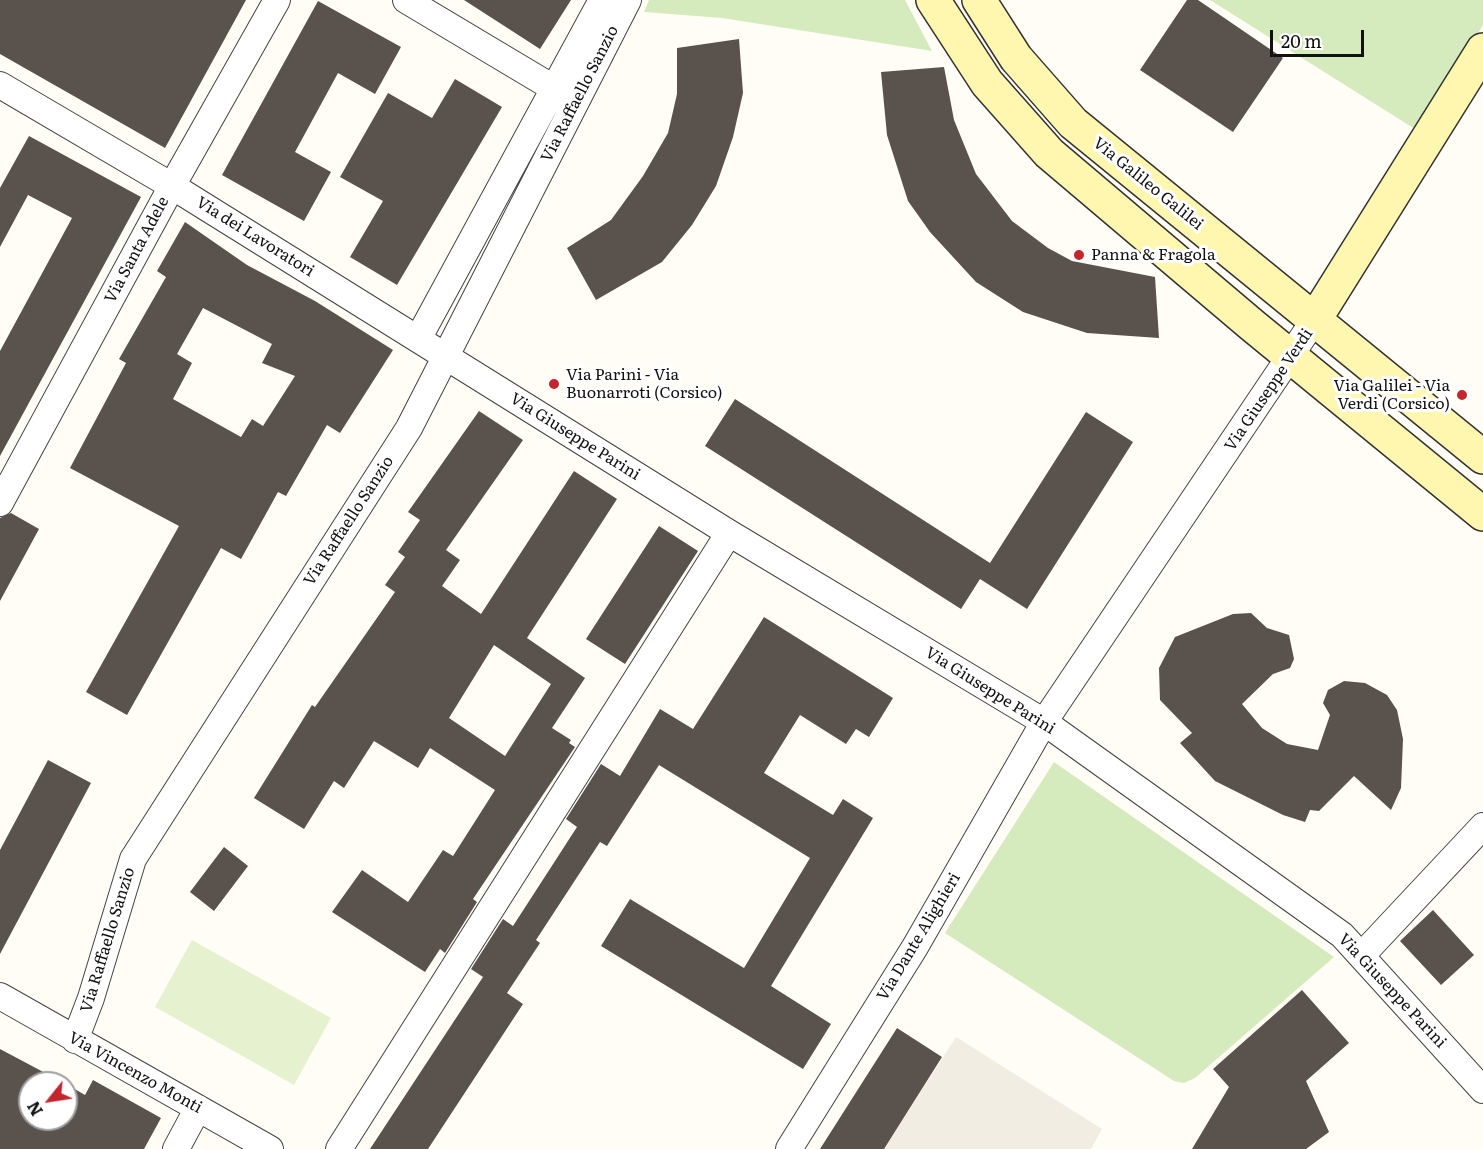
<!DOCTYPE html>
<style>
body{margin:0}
#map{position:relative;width:1483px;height:1149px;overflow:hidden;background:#fffdf5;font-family:Literata,serif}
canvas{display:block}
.north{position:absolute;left:18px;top:1071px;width:60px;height:60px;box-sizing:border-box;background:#fff;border:2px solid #a0a0a0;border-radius:50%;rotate:240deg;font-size:16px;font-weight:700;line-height:24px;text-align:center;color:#111}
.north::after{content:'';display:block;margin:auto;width:21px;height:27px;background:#c4262e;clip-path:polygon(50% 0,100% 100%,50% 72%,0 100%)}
.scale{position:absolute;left:1270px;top:30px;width:94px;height:27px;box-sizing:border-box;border:3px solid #111;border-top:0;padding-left:8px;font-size:18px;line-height:21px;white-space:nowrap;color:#111;-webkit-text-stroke:4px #fff;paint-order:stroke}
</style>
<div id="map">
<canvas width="1483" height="1149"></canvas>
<div class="north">N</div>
<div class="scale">20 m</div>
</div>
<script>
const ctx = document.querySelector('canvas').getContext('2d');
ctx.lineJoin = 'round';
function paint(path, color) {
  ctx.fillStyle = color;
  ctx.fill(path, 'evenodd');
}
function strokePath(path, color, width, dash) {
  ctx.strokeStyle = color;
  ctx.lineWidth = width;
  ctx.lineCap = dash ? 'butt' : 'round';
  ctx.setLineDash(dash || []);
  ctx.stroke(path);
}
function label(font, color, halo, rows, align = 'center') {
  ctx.font = font + ' Literata,serif';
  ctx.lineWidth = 6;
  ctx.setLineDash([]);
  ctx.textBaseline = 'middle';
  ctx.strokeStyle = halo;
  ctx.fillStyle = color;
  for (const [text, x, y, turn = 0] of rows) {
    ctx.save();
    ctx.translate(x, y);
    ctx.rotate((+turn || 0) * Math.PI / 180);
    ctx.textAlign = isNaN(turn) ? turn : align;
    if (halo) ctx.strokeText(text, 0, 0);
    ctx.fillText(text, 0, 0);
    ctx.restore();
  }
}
paint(new Path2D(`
 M 649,0 L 905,0 L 932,51 L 722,18 L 644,12 Z
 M 1210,0 L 1483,0 L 1483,25 L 1418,131 Z
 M 1054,762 L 1334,957 L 1195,1078 L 1184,1083 L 1174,1081 L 945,933 Z`), '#d5ebbd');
paint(new Path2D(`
 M 192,940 L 331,1018 L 294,1085 L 155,1007 Z`), '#e6f2cf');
paint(new Path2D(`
 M 956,1037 L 1102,1129 L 1091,1149 L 884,1149 Z`), '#f1ede2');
paint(new Path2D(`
 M 0,0 L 246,0 L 165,148 L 0,54 Z
 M 464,0 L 571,0 L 540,49 Z
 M 1187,0 L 1198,0 L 1283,58 L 1233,132 L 1140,70 Z
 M 318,1 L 401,47 L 375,94 L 338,73 L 295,152 L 331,172 L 304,221 L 222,175 Z
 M 739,39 L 743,93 L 733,137 L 716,186 L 692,225 L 662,262 L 596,300 L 567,248 L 611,220 L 643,176 L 668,133 L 677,94 L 677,48 Z
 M 944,67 L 954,120 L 976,174 L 1012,221 L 1048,248 L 1072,261 L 1155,277 L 1159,338 L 1087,333 L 1023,312 L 976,282 L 930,232 L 908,201 L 887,135 L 881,72 Z
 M 455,79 L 502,107 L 397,285 L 350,257 L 383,201 L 340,177 L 388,93 L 432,118 Z
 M 29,136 L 141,197 L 0,456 L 0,351 L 72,218 L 28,195 L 0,247 L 0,188 Z
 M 185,222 L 247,265 L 315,301 L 393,350 L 340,433 L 327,425 L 286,496 L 278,492 L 241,559 L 221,548 L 127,715 L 86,692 L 179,526 L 70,468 L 126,363 L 119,359 L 166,277 L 157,271 ZM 203,308 L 272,344 L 262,363 L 295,376 L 263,426 L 252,419 L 241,437 L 173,399 L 192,363 L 177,354 Z
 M 735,399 L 990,563 L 1086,412 L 1133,442 L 1027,609 L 980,579 L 961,609 L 705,446 Z
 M 479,411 L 523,440 L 446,550 L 460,560 L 442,586 L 481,614 L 574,471 L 617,499 L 527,638 L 585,678 L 552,728 L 571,740 L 569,743 L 575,747 L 473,899 L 477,902 L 445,953 L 440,949 L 425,972 L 332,912 L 362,870 L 408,902 L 443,850 L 453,856 L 495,790 L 430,748 L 418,768 L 374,741 L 344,788 L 334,781 L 304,829 L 254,798 L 312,705 L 315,707 L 395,592 L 385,585 L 405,557 L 398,552 L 420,520 L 408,512 ZM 494,645 L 551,684 L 505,756 L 449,718 Z
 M 11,513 L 39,529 L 0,601 L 0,518 Z
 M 659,526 L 698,551 L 625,664 L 586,639 Z
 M 1251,613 L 1267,628 L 1289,635 L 1294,659 L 1290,668 L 1273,674 L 1242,704 L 1262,728 L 1287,744 L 1318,750 L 1330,715 L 1323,703 L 1328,690 L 1344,681 L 1365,683 L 1387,695 L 1397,710 L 1403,739 L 1401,788 L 1391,810 L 1354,776 L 1319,811 L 1310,810 L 1305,822 L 1283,815 L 1215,781 L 1180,743 L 1192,733 L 1160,700 L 1159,668 L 1175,637 L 1233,614 Z
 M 764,617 L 893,698 L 869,737 L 856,729 L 846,744 L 800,715 L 764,773 L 833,815 L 843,799 L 873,818 L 771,986 L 831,1024 L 803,1069 L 601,946 L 630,899 L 744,968 L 810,858 L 659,765 L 607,846 L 600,842 L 536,940 L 540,943 L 507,993 L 523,1004 L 428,1149 L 370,1149 L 483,977 L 471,969 L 503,919 L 513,926 L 577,827 L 566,819 L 601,764 L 620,776 L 660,709 L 693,729 Z
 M 48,760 L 91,783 L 0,954 L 0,850 Z
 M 224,847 L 248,866 L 214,911 L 190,892 Z
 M 1433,910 L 1474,955 L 1441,985 L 1400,941 Z
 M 1302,990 L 1349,1043 L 1306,1081 L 1329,1132 L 1306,1149 L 1192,1149 L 1229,1087 L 1213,1069 Z
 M 897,1028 L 942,1057 L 884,1149 L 820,1149 Z
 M 0,1049 L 64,1083 L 30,1083 L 30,1119 L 66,1119 L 66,1084 L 85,1095 L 93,1080 L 161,1118 L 144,1149 L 0,1149 Z`), '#5a524d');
const street = new Path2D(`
 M 406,0 L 555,89
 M 0,85 L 172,186 L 729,533 L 1044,722 L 1342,935 L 1483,1090
 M 418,339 L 602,0
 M 0,503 L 172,186 L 277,0
 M 1363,954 L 1483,826
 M 0,996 L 270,1149
 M 75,1040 L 91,998 L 133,859 L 409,428 L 628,0
 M 176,1149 L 198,1108
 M 339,1149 L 729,533
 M 789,1149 L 915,947 L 1044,722 L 1315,319`);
const secondary = new Path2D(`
 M 933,0 L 987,83 L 1049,153 L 1252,325 L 1483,514
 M 979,0 L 1016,58 L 1073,123 L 1483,457
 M 1315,319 L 1483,50`);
strokePath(street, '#444', 28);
strokePath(secondary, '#333', 36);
strokePath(street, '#fff', 26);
strokePath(secondary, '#fff6b0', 33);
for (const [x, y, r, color] of [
 [1079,255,6,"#c4262e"],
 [554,384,6,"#c4262e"],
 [1462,395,6,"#c4262e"]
]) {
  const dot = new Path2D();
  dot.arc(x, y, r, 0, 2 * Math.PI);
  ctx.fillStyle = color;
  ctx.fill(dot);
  strokePath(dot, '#fff', 2);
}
label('16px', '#111', '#fff', [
 ["Via Raffaello Sanzio",580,94,-63],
 ["Via Galileo Galilei",1148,184,39],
 ["Via dei Lavoratori",255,237,32],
 ["Via Santa Adele",137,250,-62],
 ["Via Giuseppe Verdi",1269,390,-56],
 ["Via Giuseppe Parini",575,437,32],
 ["Via Raffaello Sanzio",349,521,-57],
 ["Via Giuseppe Parini",990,691,32],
 ["Via Dante Alighieri",919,937,-59],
 ["Via Raffaello Sanzio",108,940,-73],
 ["Via Giuseppe Parini",1392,991,47],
 ["Via Vincenzo Monti",135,1073,29]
]);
label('16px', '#111', '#fff', [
 ["Panna & Fragola",1091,255],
 ["Via Parini - Via",566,375],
 ["Buonarroti (Corsico)",566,393],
 ["Via Galilei - Via",1450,386,"right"],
 ["Verdi (Corsico)",1450,404,"right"]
], 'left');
</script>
